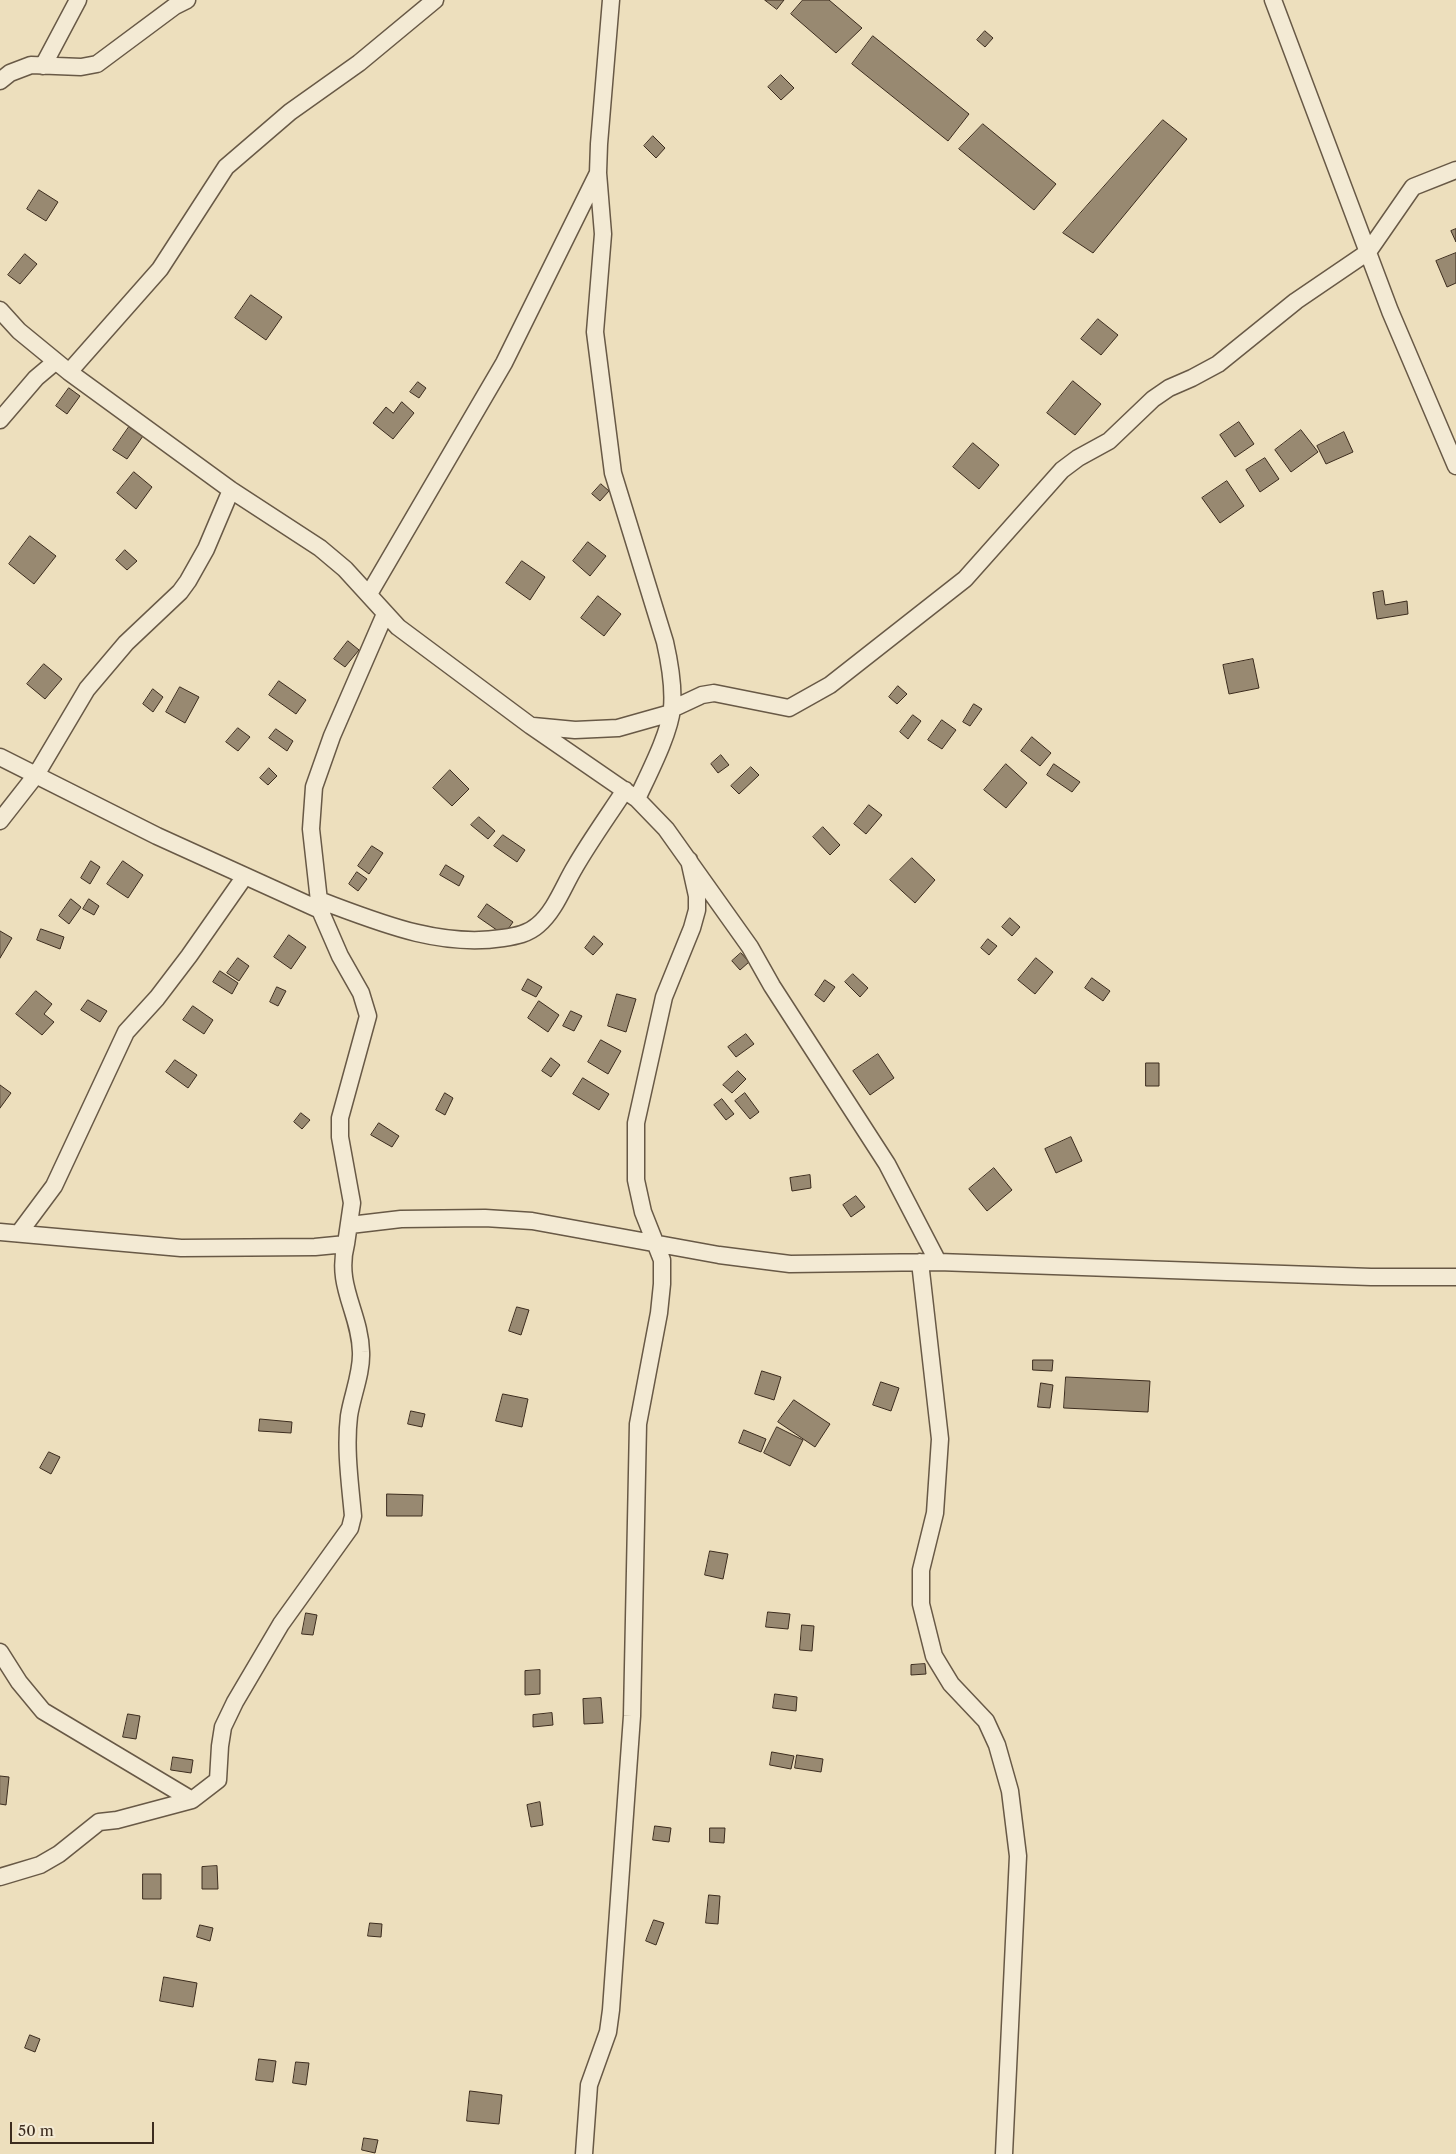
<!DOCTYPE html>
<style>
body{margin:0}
#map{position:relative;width:1456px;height:2154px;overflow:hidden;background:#eddfbd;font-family:"Libre Caslon Text",serif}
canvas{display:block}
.scale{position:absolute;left:10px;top:2122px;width:144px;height:22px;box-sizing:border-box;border:2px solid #3c2c1e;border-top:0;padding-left:6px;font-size:15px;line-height:18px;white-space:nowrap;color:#3c2c1e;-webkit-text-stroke:4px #f3ead4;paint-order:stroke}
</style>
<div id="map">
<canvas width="1456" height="2154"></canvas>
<div class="scale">50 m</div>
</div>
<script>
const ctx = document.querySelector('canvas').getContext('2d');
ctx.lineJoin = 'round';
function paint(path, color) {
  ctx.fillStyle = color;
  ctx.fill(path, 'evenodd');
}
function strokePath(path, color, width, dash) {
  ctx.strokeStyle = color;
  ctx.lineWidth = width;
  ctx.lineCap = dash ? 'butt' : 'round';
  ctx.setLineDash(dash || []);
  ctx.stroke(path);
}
const building = new Path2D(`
 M 765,0 L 784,0 L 777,9 Z
 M 803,0 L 829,0 L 862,28 L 836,53 L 791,14 Z
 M 985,31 L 993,38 L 985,47 L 977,40 Z
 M 873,36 L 969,114 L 948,141 L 852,64 Z
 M 781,75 L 794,88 L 781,100 L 768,87 Z
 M 1163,120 L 1187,139 L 1093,253 L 1063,233 Z
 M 983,124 L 1056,184 L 1034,210 L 959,149 Z
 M 653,136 L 665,148 L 656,158 L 644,146 Z
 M 39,190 L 58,202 L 46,221 L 27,209 Z
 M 1456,229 L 1456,242 L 1451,231 Z
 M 1456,253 L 1456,283 L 1447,287 L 1436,261 Z
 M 25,254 L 37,264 L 20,284 L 8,275 Z
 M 251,295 L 282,317 L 266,340 L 235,318 Z
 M 1098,319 L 1118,335 L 1101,355 L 1081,339 Z
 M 1073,381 L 1101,404 L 1075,435 L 1047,413 Z
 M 418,382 L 426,388 L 419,398 L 410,392 Z
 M 69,388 L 80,396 L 67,414 L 56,406 Z
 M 402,402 L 414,413 L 393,439 L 373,423 L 386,407 L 393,413 Z
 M 1239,422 L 1254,444 L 1235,457 L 1220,435 Z
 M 129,427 L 143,436 L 127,459 L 113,450 Z
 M 1301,430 L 1318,452 L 1291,472 L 1275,450 Z
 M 1344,432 L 1353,452 L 1326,464 L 1317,446 Z
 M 973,443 L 999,465 L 979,489 L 953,467 Z
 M 1265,458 L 1279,479 L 1260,492 L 1246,470 Z
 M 134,472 L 152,487 L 136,509 L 117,493 Z
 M 1227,481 L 1244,506 L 1220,523 L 1202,498 Z
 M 601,484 L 609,491 L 600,501 L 592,494 Z
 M 30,536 L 56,556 L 34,584 L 9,564 Z
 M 588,542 L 606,556 L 590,576 L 573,561 Z
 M 125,550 L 137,561 L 127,570 L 116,560 Z
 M 522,561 L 545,577 L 530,600 L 506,583 Z
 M 1383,591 L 1385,605 L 1407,601 L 1408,614 L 1377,619 L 1373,593 Z
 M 598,596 L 621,614 L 604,636 L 581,618 Z
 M 348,641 L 359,650 L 345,667 L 334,659 Z
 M 1253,659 L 1259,688 L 1229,694 L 1223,665 Z
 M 44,664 L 62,679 L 45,699 L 27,684 Z
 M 279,681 L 306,700 L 296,714 L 269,695 Z
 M 898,686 L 907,694 L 897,704 L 889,697 Z
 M 180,687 L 199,697 L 185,723 L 166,712 Z
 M 153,689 L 163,697 L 153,712 L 143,704 Z
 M 974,704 L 982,709 L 970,726 L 963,722 Z
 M 913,715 L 921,721 L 908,739 L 900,732 Z
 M 942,720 L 956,730 L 942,749 L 928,740 Z
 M 238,728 L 250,737 L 238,751 L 226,742 Z
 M 276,729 L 293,741 L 287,751 L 269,738 Z
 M 1032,737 L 1051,753 L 1040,766 L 1021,751 Z
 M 721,755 L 729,765 L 718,773 L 711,764 Z
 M 1006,764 L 1027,783 L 1006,808 L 984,790 Z
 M 1054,764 L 1080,782 L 1072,792 L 1047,775 Z
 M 751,767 L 759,775 L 739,794 L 731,786 Z
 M 269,768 L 277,776 L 268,785 L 260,778 Z
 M 450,770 L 469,789 L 452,806 L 433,788 Z
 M 869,805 L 882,815 L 866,834 L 854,824 Z
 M 479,817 L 495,831 L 488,839 L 471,825 Z
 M 823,827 L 840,845 L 830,855 L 813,837 Z
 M 503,835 L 525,850 L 517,862 L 494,846 Z
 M 372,846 L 383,853 L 369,874 L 358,866 Z
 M 912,858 L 935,880 L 915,903 L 890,880 Z
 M 91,861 L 100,867 L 90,884 L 81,878 Z
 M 123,861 L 143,875 L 128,898 L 107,884 Z
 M 446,865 L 464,876 L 459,886 L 440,875 Z
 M 357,872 L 367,879 L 358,891 L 349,884 Z
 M 71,899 L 81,907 L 69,924 L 59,916 Z
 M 89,899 L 99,906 L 94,915 L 83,909 Z
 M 487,904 L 513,922 L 504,935 L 478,917 Z
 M 1010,918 L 1020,927 L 1012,936 L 1002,927 Z
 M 41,929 L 64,937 L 60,949 L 37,940 Z
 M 0,931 L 12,938 L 0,958 Z
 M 289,935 L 306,947 L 291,969 L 274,957 Z
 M 594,936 L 603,944 L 593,955 L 585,948 Z
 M 988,939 L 997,946 L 989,955 L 981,948 Z
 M 741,953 L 749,962 L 740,970 L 732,961 Z
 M 238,958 L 249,966 L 239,981 L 227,973 Z
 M 1036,958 L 1053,972 L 1035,994 L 1018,980 Z
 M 220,971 L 238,983 L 232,994 L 213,982 Z
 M 853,974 L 868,988 L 860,997 L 845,982 Z
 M 1092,978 L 1110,991 L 1103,1001 L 1085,988 Z
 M 528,979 L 542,987 L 536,997 L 522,990 Z
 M 825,980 L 835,987 L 824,1002 L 815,995 Z
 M 277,987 L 286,991 L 278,1006 L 270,1002 Z
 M 36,991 L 52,1004 L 44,1014 L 54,1022 L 42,1035 L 16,1014 Z
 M 617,994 L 636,999 L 626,1032 L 608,1026 Z
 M 88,1000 L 107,1011 L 100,1022 L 81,1010 Z
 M 539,1001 L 559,1015 L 548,1032 L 528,1018 Z
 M 193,1006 L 213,1020 L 204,1034 L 183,1020 Z
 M 571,1011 L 582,1016 L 574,1031 L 563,1026 Z
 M 746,1034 L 754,1044 L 736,1057 L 728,1047 Z
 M 601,1040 L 621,1051 L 608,1074 L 588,1062 Z
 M 878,1054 L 894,1078 L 870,1095 L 853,1071 Z
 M 551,1058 L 560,1065 L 551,1077 L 542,1071 Z
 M 175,1060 L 197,1075 L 188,1088 L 166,1072 Z
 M 1146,1063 L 1159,1063 L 1159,1086 L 1146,1086 Z
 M 738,1071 L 746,1079 L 732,1093 L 723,1085 Z
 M 583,1078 L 609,1094 L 599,1110 L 573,1094 Z
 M 0,1085 L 11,1093 L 0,1108 Z
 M 445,1093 L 453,1098 L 445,1115 L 436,1110 Z
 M 745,1093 L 759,1112 L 750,1119 L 735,1101 Z
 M 722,1099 L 734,1114 L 726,1120 L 714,1105 Z
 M 301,1113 L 310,1120 L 302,1129 L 294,1122 Z
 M 379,1123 L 399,1136 L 392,1147 L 371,1135 Z
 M 1071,1137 L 1082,1161 L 1056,1173 L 1045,1149 Z
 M 994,1168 L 1012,1190 L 987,1211 L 969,1189 Z
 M 810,1175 L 811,1188 L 792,1191 L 790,1178 Z
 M 856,1196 L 865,1207 L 851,1217 L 843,1205 Z
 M 517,1307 L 529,1310 L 521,1335 L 509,1331 Z
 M 1033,1360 L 1053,1360 L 1052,1371 L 1033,1370 Z
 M 762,1371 L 781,1377 L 774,1400 L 755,1394 Z
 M 1066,1377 L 1150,1381 L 1148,1412 L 1064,1408 Z
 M 881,1382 L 899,1388 L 891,1411 L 873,1405 Z
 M 1041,1383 L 1053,1385 L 1050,1408 L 1038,1407 Z
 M 503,1394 L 528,1399 L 522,1427 L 496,1421 Z
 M 794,1400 L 830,1424 L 815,1447 L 778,1422 Z
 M 411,1411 L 425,1414 L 422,1427 L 408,1424 Z
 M 260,1419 L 292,1422 L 291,1433 L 259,1431 Z
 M 777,1427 L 803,1440 L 790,1466 L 764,1453 Z
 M 744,1430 L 766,1439 L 761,1452 L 739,1443 Z
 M 49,1452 L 60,1457 L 51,1474 L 40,1468 Z
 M 387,1494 L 423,1495 L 422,1516 L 387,1516 Z
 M 710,1551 L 728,1554 L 723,1579 L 705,1575 Z
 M 768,1612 L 790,1614 L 788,1629 L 766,1627 Z
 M 306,1613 L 317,1615 L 313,1635 L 302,1634 Z
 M 802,1625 L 814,1626 L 812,1651 L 800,1650 Z
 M 925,1664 L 926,1674 L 911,1675 L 911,1665 Z
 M 540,1670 L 540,1694 L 525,1695 L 525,1671 Z
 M 775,1694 L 797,1697 L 796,1711 L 773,1708 Z
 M 601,1698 L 603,1723 L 584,1724 L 583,1699 Z
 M 552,1713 L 553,1725 L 533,1727 L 533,1715 Z
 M 128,1714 L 140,1716 L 136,1739 L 123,1737 Z
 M 772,1752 L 794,1756 L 791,1769 L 770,1765 Z
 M 797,1755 L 823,1759 L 821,1772 L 795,1768 Z
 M 173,1757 L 193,1760 L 191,1773 L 171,1770 Z
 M 0,1776 L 9,1777 L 6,1805 L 0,1804 Z
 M 540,1802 L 543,1825 L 531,1827 L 527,1805 Z
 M 655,1826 L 671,1828 L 669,1842 L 653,1840 Z
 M 710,1828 L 725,1828 L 724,1843 L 710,1842 Z
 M 217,1866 L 218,1889 L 202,1889 L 202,1867 Z
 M 143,1874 L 161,1874 L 161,1899 L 143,1899 Z
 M 709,1895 L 720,1896 L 718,1924 L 706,1923 Z
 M 654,1920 L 664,1923 L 656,1945 L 646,1941 Z
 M 370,1923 L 382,1924 L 381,1937 L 368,1936 Z
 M 200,1925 L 213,1928 L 210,1941 L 197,1937 Z
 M 164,1977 L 197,1983 L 193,2007 L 160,2001 Z
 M 30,2035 L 40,2039 L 35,2052 L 25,2048 Z
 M 259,2059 L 276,2061 L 273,2082 L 256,2080 Z
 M 296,2062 L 309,2063 L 306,2085 L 293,2083 Z
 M 470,2091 L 502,2095 L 499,2124 L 467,2121 Z
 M 364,2138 L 378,2140 L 375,2153 L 362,2150 Z`);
paint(building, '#988971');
strokePath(building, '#3c2c1e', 1);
const minor = new Path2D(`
 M 1273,0 L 1390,311 L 1456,466
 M 43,66 L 78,0
 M 0,81 L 10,73 L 31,65 L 81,67 L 97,64 L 175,6 L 187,0
 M 0,310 L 19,331 L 69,372 L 231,490 L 320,548 L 345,569 L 398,627 L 531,726 L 637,799 C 648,775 670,733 672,708 C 674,686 670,664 665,642 L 613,473 L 595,332 L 603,234 L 598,173 L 599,144 L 611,0
 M 69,372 L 160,269 L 226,167 L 290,112 L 359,63 L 435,0
 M 0,420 L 36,378 L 55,362
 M 369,594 L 504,363 L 597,175
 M 672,709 L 702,695 L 714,693 L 789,708 L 830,685 L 965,579 L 1062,470 L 1078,458 L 1109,441 L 1153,399 L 1169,388 L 1192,378 L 1218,364 L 1296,301 L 1368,252 L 1413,187 L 1456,170
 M 533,726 L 575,730 L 618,728 L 671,713
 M 0,757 L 157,836 L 320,910
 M 0,821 L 36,775 L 87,689 L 126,643 L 180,592 L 188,581 L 206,549 L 231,490
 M 319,900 C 378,922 439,948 503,938 C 516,936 528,934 538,925 C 555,911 564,885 575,867 C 590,841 608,816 625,790
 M 350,1225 L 401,1219 L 485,1218 L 532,1221 L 719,1255 L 790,1264 L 938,1262 L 887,1164 L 772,986 L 750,947 L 666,829 L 637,799
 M 0,1232 L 181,1248 L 315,1247 L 346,1244 L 352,1203 L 340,1137 L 340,1118 L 368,1016 L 361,993 L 340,956 L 320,910 L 311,829 L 314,787 L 332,736 L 385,614
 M 19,1233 L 54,1186 L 126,1032 L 157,998 L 189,956 L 245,876
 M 920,1262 L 940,1439 L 935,1513 L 921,1570 L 921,1604 L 934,1656 L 951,1684 L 986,1721 L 997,1745 L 1010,1791 L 1018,1856 L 1004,2154
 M 938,1262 L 1371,1277 L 1456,1277
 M 0,1652 L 19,1682 L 43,1711 L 192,1800
 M 0,1877 L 40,1865 L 59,1854 L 99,1822 L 117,1820 L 192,1800 L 218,1780 L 220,1746 L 223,1727 L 235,1702 L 281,1624 L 350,1528 L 353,1516 C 350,1483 345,1449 349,1416 C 352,1396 362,1373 361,1352 C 360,1312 335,1286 346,1244
 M 584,2154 L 589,2085 L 608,2032 L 611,2010 L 632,1716 L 638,1424 L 659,1313 L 662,1284 L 662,1260 L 643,1212 L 636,1180 L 636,1123 L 664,997 L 692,928 L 697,910 L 697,896 L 689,860`);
strokePath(minor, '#685946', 19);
strokePath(minor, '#f3ead4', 16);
</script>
